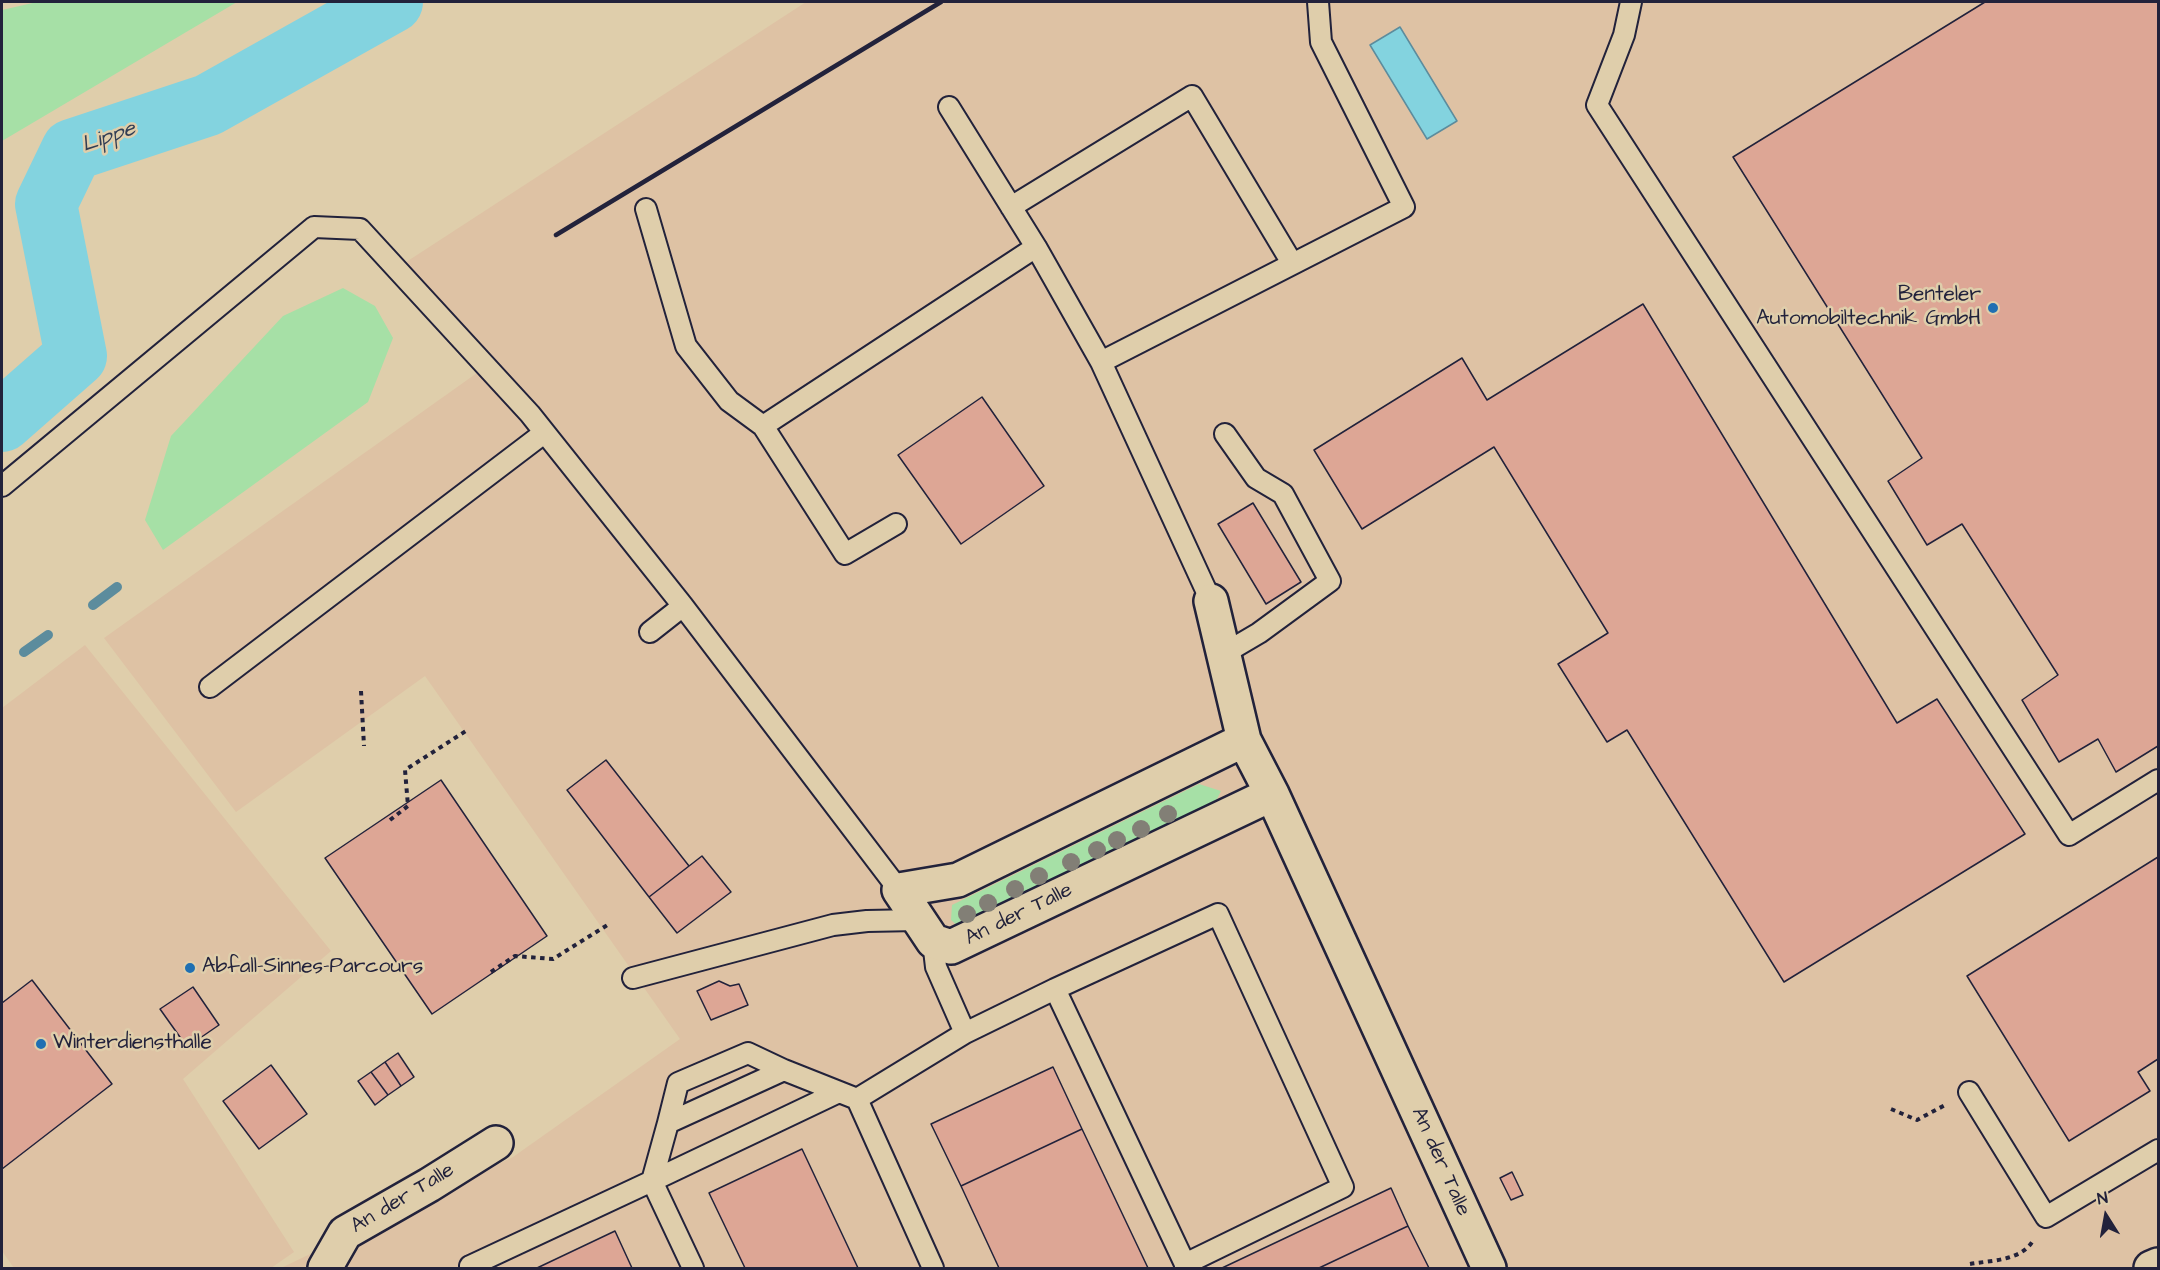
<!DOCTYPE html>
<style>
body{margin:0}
#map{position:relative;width:2160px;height:1270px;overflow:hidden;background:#dfceab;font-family:"Architects Daughter",sans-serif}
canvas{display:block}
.frame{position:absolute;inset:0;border:3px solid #22223b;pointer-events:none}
.north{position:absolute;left:2076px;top:1186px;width:60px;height:60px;-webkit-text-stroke:4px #dfceab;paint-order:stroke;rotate:349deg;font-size:16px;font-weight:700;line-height:24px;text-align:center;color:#22223b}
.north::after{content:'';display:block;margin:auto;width:21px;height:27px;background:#22223b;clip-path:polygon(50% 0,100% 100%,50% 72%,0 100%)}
</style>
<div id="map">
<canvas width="2160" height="1270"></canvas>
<div class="frame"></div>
<div class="north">N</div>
</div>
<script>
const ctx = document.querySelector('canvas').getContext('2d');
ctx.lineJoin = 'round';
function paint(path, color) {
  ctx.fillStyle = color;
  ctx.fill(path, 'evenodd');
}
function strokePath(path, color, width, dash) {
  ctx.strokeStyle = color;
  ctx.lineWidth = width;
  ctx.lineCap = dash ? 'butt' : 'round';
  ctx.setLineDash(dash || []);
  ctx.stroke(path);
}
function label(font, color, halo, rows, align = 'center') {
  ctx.font = font + ' "Architects Daughter",sans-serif';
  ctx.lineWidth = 5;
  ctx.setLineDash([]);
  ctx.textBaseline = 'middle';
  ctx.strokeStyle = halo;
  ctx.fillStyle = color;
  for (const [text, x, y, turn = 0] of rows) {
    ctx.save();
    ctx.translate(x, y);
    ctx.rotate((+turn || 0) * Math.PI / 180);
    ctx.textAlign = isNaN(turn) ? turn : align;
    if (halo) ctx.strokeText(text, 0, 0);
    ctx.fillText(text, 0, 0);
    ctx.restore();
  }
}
paint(new Path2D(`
 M 806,2 L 2158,2 L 2158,1268 L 281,1268 L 513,1157 L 680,1039 L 425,676 L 236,812 L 104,638 L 484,368 L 400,266 Z
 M 85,645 L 331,951 L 183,1079 L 294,1252 L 271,1268 L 14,1268 L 2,1251 L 2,708 Z`), '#dec2a4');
paint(new Path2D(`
 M 37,2 L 237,2 L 2,141 L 2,10 Z
 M 343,288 L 375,306 L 393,338 L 368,402 L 163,550 L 145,520 L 171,436 L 283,316 Z
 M 1199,784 L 1221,791 L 1212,809 L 962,930 L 951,920 L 952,905 Z`), '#a6e0a6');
const water = new Path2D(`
 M 1400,27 L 1457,121 L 1427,139 L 1370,45 Z`);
paint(water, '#83d3df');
strokePath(water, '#5c8c9d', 1.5);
strokePath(new Path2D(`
 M 93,605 L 117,587
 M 24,652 L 48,635`), '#5c8c9d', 10);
strokePath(new Path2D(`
 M 2,421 L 76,356 L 46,204 L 72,150 L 208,105 L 392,2`), '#83d3df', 62);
const building = new Path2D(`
 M 1985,2 L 2158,2 L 2158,746 L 2116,772 L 2098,739 L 2059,762 L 2022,700 L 2058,675 L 1962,524 L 1927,545 L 1888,481 L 1922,458 L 1733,157 Z
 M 1643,304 L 1897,723 L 1937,699 L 2025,834 L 1784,982 L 1627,730 L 1607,742 L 1558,664 L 1608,633 L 1494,447 L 1362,529 L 1314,450 L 1462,358 L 1487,400 Z
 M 982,397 L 1044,486 L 961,544 L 898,455 Z
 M 1253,503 L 1301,582 L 1266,604 L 1218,524 Z
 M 606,760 L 689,866 L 649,897 L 567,790 Z
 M 441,780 L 547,936 L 432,1014 L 325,858 Z
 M 702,856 L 731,892 L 677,933 L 649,897 Z
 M 2158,857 L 2158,1059 L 2138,1072 L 2150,1091 L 2069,1141 L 1967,976 Z
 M 32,980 L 112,1084 L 2,1169 L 2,1003 Z
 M 719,981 L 730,986 L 739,984 L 748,1005 L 711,1020 L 697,991 Z
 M 193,987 L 219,1025 L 187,1047 L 160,1009 Z
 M 398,1053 L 414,1077 L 401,1086 L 385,1062 Z
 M 385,1062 L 401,1086 L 388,1095 L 371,1072 Z
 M 271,1065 L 307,1114 L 259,1149 L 223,1101 Z
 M 1053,1067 L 1082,1129 L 961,1186 L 931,1124 Z
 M 371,1072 L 388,1095 L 375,1105 L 358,1081 Z
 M 1082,1129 L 1148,1268 L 999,1268 L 961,1186 Z
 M 802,1149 L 858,1268 L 745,1268 L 709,1193 Z
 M 1512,1172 L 1523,1195 L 1511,1200 L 1500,1178 Z
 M 1391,1188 L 1408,1226 L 1319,1268 L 1222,1268 Z
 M 1408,1226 L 1429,1268 L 1319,1268 Z
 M 615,1231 L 632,1268 L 537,1268 Z`);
paint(building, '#dda695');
strokePath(building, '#22223b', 1.5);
const lane = new Path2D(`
 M 1631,2 L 1624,35 L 1597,105 L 2069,835 L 2158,780
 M 949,107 L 1036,247 L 1101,362 L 1211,601
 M 1011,207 L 1192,96 L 1292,263
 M 646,209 L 686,346 L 729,401 L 763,426
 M 1101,362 L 1404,207 L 1321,42 L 1318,2
 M 2,486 L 314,227 L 360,229 L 530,414 L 683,606 L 899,890
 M 896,524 L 845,554 L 763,426 L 1036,247
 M 650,632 L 683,606
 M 1225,653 L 1259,633 L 1330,581 L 1283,494 L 1256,478 L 1225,434
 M 210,687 L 544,433
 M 933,941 L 936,967 L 965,1033
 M 633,978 L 833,925 L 867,921 L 917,920
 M 1055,989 L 1218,914 L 1343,1187 L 1185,1264
 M 1969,1092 L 2046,1217 L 2158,1150
 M 857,1099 L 933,1268
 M 668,1123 L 678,1083 L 748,1053 L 784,1070
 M 471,1268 L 470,1266 L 652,1181 L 668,1123 L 784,1070 L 857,1099 L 965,1033 L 1055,989 L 1185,1264 L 1185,1268
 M 693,1268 L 652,1181 L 839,1092`);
const street = new Path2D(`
 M 1211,601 L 1244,740 L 1272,794 L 1489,1268
 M 1244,740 L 958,880 L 899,890 L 933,941 L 951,947 L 1272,794
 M 325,1268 L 345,1233 L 429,1185 L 496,1143`);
const secondary = new Path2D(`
 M 2151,1268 L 2158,1265`);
strokePath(lane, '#22223b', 24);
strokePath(street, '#22223b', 38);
strokePath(secondary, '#22223b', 38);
strokePath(new Path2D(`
 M 361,691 L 364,746
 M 390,820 L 408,806 L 405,770 L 469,729
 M 491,972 L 515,956 L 553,959 L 609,924
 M 1891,1109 L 1917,1120 L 1947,1104
 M 1970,1264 C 1993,1260 2022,1261 2034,1239`), '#22223b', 4, [4.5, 4.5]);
strokePath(lane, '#dfceab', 20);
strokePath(street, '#dfceab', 33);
strokePath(secondary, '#dfceab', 33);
strokePath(new Path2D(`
 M 556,235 L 941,2`), '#22223b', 4.5);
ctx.fillStyle = '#827f76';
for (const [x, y] of [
 [1168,814],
 [1141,829],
 [1117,840],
 [1097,850],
 [1071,862],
 [1039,876],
 [1015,889],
 [988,903],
 [967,914]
]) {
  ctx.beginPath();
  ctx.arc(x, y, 9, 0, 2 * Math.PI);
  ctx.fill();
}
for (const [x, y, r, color] of [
 [1993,308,6,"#1f6fb2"],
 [190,968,6,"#1f6fb2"],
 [41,1044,6,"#1f6fb2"]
]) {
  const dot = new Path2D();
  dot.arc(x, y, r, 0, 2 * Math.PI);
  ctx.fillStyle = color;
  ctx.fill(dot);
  strokePath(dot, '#dfceab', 2);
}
label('21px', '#22223b', '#dfceab', [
 ["Benteler",1981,296,"right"],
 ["Automobiltechnik GmbH",1981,320,"right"],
 ["Abfall-Sinnes-Parcours",202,968],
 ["Winterdiensthalle",53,1044]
], 'left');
label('21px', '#22223b', '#dfceab', [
 ["An der Talle",1019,915,-26],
 ["An der Talle",1440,1162,66],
 ["An der Talle",403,1199,-31]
]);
label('italic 22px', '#313d54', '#dfceab', [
 ["Lippe",109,138,-19]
]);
</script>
